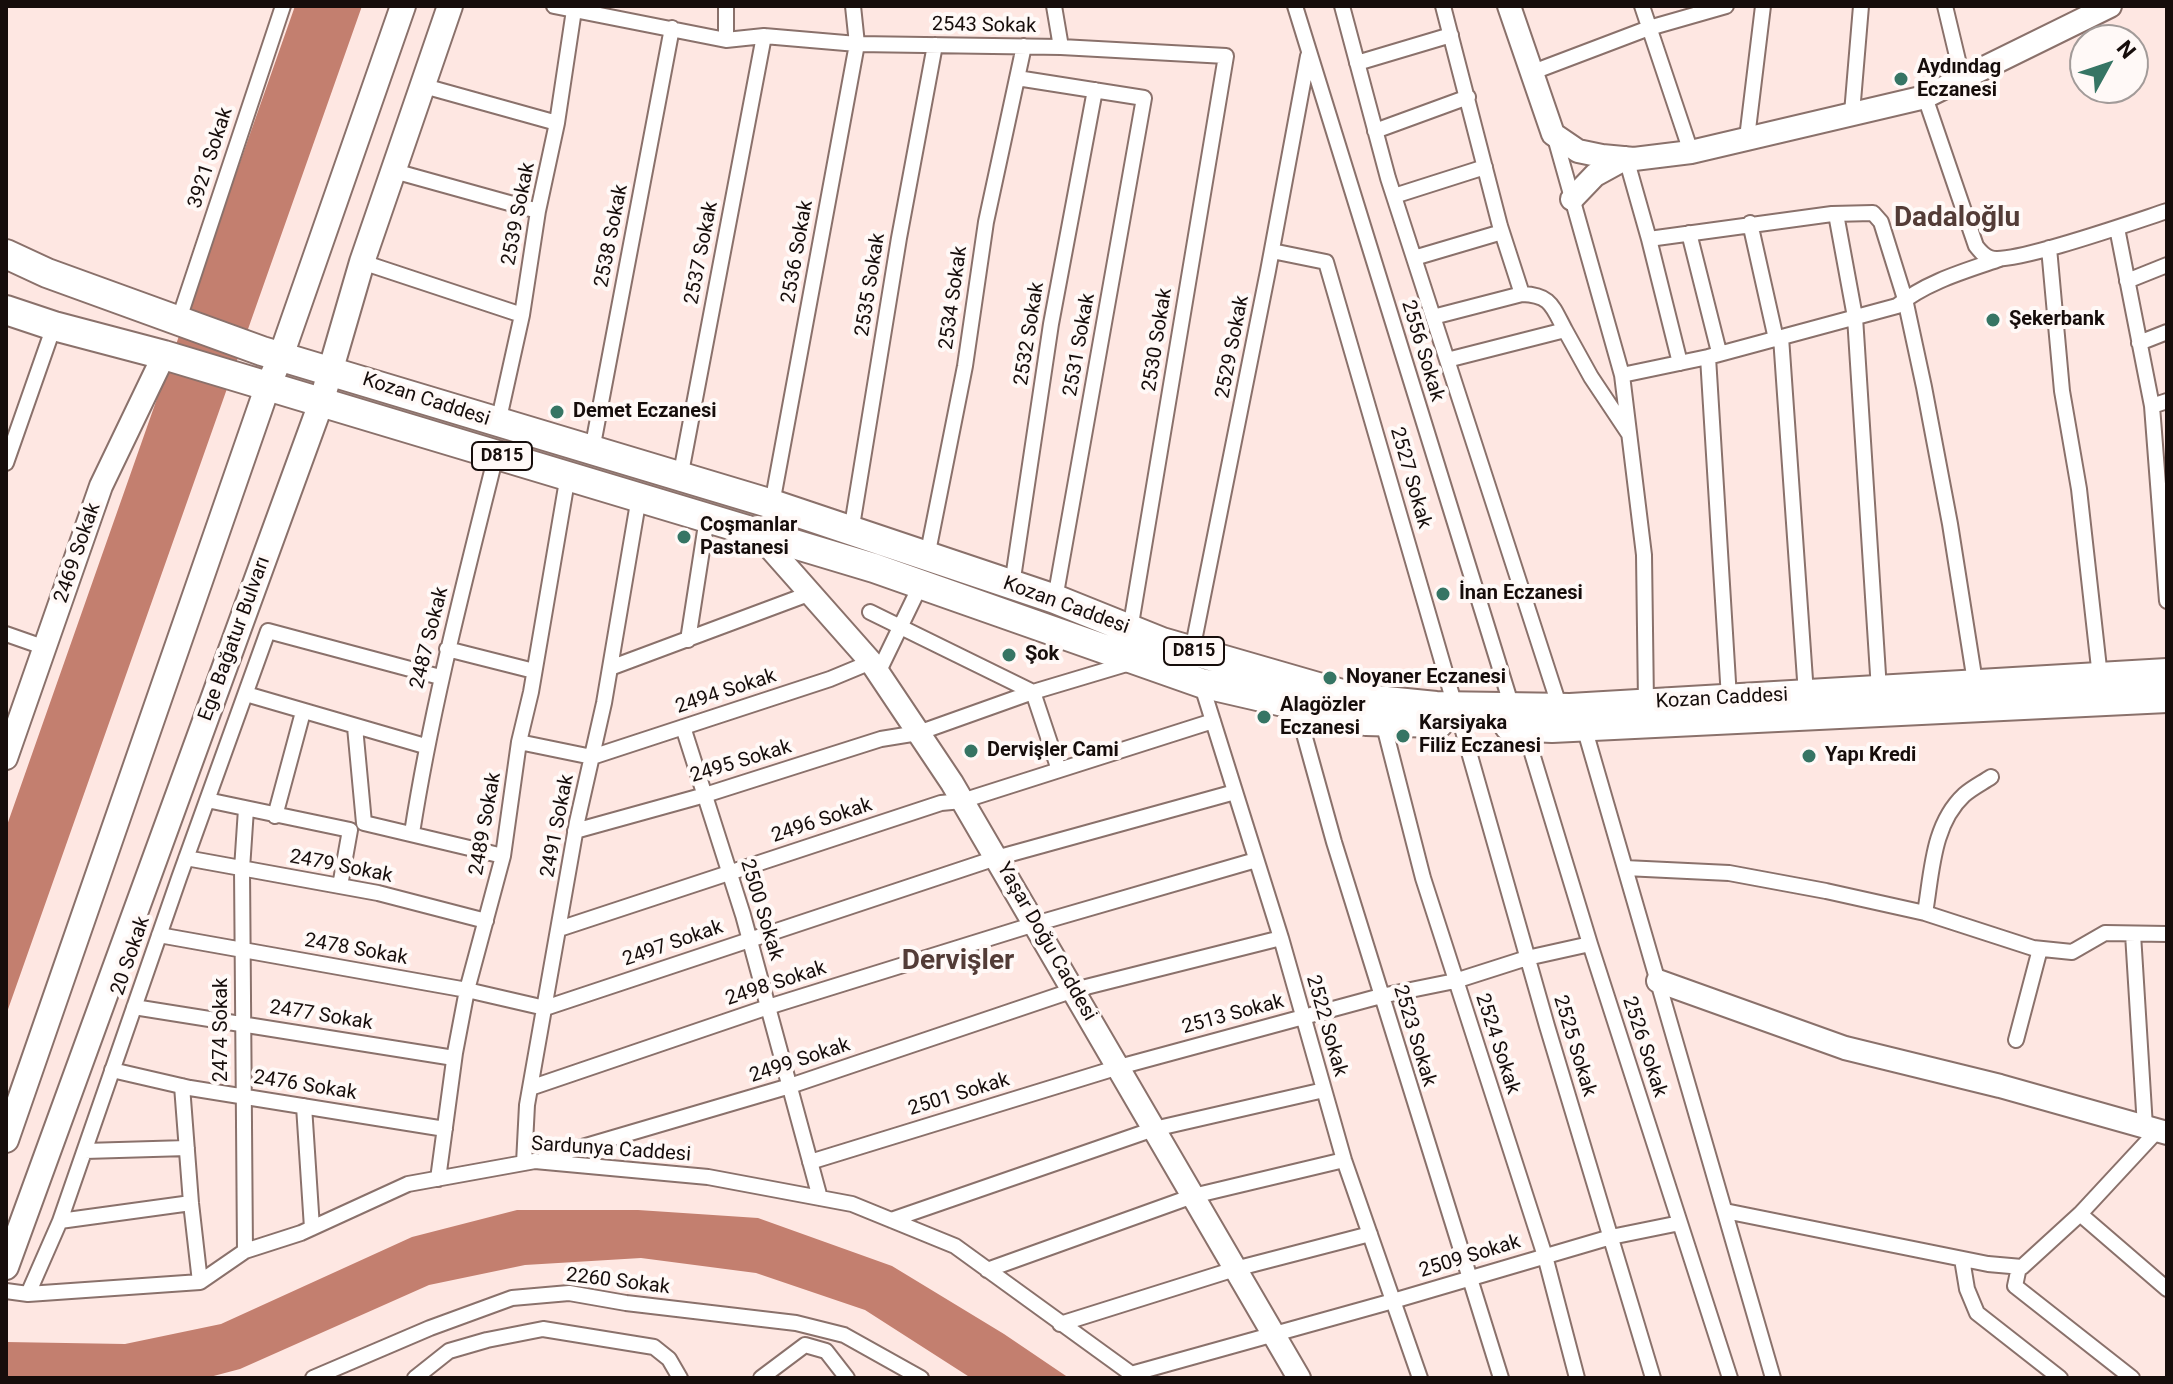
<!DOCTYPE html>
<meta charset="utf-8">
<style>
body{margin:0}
#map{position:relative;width:2173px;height:1384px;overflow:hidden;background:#fee7e2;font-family:Roboto,sans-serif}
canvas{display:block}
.frame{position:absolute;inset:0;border:8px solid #160d0b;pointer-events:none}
.north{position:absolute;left:2069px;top:24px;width:80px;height:80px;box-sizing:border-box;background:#fff9f7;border:2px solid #a29b99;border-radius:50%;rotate:50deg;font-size:22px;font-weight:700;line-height:32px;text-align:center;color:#160d0b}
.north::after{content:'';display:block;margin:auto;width:28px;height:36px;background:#367564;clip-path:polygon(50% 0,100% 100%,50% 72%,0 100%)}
</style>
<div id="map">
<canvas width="2173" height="1384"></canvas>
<div class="frame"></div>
<div class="north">N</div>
</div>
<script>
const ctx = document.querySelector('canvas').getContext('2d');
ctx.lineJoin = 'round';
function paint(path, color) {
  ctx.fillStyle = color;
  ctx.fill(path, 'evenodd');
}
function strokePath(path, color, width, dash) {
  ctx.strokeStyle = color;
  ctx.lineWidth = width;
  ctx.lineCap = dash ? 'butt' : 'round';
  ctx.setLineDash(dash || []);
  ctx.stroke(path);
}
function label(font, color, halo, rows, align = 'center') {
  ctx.font = font + ' Roboto,sans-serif';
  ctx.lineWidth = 8;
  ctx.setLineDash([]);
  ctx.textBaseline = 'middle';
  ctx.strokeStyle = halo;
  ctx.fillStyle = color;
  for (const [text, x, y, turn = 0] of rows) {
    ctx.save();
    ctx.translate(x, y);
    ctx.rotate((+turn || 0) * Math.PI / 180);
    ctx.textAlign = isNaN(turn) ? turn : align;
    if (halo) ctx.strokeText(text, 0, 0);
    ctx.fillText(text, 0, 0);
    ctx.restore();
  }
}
paint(new Path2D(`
 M 295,6 L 362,6 L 6,1015 L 6,828 Z
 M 517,1210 L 638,1210 L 758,1218 L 892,1266 L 1004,1334 L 1069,1378 L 971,1378 L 865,1310 L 756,1273 L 641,1258 L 525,1265 L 429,1285 L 240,1369 L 206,1378 L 6,1378 L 6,1342 L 125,1344 L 221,1324 L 412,1237 Z`), '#c37f6f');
const street = new Path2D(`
 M 554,6 L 726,40 L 764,36 L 857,44 L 1061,47 L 1226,56 L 1130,630
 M 726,6 L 726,40
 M 1054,6 L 1061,47
 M 1295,6 L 1512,707
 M 1342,6 L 1388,178 L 1560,708
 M 1642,6 L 1691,152
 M 1945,6 L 1962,77
 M 1357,63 L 1451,35
 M 1533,72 L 1649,28 L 1726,6
 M 1017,78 L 1144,98 L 1055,599
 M 424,86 L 557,123
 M 1925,97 L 1976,246 C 1980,251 1984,256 1990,258 C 2012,265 2139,220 2167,211
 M 1852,113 L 1861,6
 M 1375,131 L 1468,97
 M 1554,134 L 1622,375 L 1644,555 L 1646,703
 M 1747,138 L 1763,6
 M 1626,158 L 1649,239
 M 394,171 L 538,211
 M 1394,196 L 1485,167
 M 1836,214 L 1855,317 L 1879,690
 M 1750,223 L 1776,339
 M 2117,228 L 2152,406 L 2167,601
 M 1689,233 L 1719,352
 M 2049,248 L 2062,391 L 2079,489 L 2100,677
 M 1272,251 L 1326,262 L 1455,706
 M 1414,258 L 1502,232
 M 362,262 L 522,315
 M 2127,281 L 2167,265
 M 1522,294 C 1551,295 1552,306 1565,330
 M 1433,317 L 1522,294 L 1500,226 L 1443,6
 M 178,322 L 283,6
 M 1781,337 L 1806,694
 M 2139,343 L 2167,332
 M 1708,357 L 1729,698
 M 1447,360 L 1565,330 L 1591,377 L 1629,434
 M 1680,363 L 1649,239 L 1832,214 L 1873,213 L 1881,222 L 1905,299 L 1924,387 L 1950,524 L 1975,682
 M 1622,375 L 1708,357 L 1897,306 C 1926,282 1965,271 2000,259
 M 2152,406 L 2167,401
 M 498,423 L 522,315 L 538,211 L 557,123 L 574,10
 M 592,450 L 672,28
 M 6,463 L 54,326
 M 680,478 L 764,36
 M 772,504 L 857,44 L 853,6
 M 851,532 L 899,238 L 935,45
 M 927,557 L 965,366 L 986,222 L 1024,46
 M 1012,585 L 1051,324 L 1095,90
 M 870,612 L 1033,692 L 1059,770
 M 6,634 L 46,648
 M 688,640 L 707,518
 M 447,649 L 534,671
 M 1192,651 L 1268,271 L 1308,56
 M 610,668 L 811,593
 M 878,673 L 921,584
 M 1201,683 L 1281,938 L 1344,1160 L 1420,1378
 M 246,694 L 425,746
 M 1296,705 L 1334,842 L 1501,1378
 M 1383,722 L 1423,878 L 1545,1256 L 1577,1378
 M 1461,724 L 1547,1026 L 1653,1378
 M 355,727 L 364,823 L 503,856
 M 683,727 L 743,915 L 820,1198
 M 1524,727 L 1590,944 L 1730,1378
 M 1584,727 L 1773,1378
 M 519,742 L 592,757 L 830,679 L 871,662
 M 207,800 L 350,830 L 340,886
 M 275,816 L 303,712
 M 575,831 L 705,795 L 881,739 L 918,733 L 1033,692 L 1130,663
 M 412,833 C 432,705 465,580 496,455
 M 186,858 L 378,893 L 486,921
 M 1625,868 L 1729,873 L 1826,891 L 1925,913 L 2033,948 L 2072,952 L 2105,933 L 2167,934
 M 1925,913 C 1932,873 1932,825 1964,795 C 1972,788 1982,783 1991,777
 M 559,929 L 941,803 L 962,801 L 1213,721
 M 2133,934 L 2145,1127
 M 159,935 L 467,990 L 545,1008 L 996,858 L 1235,792
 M 134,1007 L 454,1058
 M 2016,1040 L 2040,949
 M 112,1070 L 190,1088 L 445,1129
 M 182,1086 L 191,1203 L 200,1282
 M 530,1088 L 768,1007 L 1035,924 L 1256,860
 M 304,1106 L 312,1228
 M 85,1151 L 187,1148
 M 545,1158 L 790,1086 L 1074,990 L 1281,938
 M 810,1162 L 1119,1067 L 1381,996 L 1455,981 L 1527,958 L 1590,944
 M 524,1163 L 527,1105 L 577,822 L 604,703 L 639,497
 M 438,1179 L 455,1053 L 467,990 L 503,856 L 519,742 L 531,692 L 568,475
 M 1725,1211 L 1988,1264 L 2022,1267 L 2080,1214 L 2157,1131
 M 2080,1214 L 2167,1289
 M 891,1220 L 1154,1129 L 1324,1090
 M 60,1221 L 191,1203
 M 245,1251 L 242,869 L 246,809
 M 1962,1259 L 1967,1289 L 1977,1313 L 2060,1378
 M 2019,1267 L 2015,1286 L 2132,1378
 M 987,1270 L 1193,1196 L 1344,1160
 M 6,1291 L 28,1294 L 200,1282 L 245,1251 L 301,1233 L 408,1184 L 535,1161 L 708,1177 L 852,1204 L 955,1246 L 1137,1378
 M 28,1294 L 60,1221 L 179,878 L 268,631 L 440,677
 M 1060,1324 L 1235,1269 L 1370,1234
 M 1131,1374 L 1393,1301 L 1611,1237 L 1680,1223
 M 313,1378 L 430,1328 L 512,1298 L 569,1293 L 626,1303 L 796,1323 L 844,1335 L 921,1378
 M 415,1378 L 449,1351 L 487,1340 L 543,1329 L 654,1347 L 669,1359 L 680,1378
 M 761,1378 L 805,1345 L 826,1351 L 847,1378`);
const secondary = new Path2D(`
 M 1509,6 L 1553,134 L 1578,151 L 1602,156 L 1634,159 L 1691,152 L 1925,97 L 2110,6
 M 1572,199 L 1595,175 L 1626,158
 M 756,532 L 871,662 L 952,783 L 1299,1378
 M 6,758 L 101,486 L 164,355
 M 1658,981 L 1845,1048 L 2000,1086 L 2167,1133`);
const primary = new Path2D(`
 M 6,1140 L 267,388 L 281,356 L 403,6
 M 6,1267 L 321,403 L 362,262 L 450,6`);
const highway = new Path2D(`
 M 6,254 L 47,273 L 262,351 L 772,504 L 1055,599 L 1162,642 L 1356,698 L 1436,706 L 1570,708 L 2167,673
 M 6,310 L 54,326 L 164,355 L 874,568 L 1201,683 L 1366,721 L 1439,723
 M 1509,726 L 1552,728 L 2167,698`);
strokePath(street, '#8a716b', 18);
strokePath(secondary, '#8a716b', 26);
strokePath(primary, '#8a716b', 28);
strokePath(highway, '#8a716b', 32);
strokePath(street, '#fff', 14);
strokePath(secondary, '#fff', 22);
strokePath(primary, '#fff', 24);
strokePath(highway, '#fff', 28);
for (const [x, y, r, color] of [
 [1901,79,8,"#367564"],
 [1993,320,8,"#367564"],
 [557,412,8,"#367564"],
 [684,537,8,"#367564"],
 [1443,594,8,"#367564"],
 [1009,655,8,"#367564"],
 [1330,678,8,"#367564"],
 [1264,717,8,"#367564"],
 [1403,736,8,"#367564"],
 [971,751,8,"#367564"],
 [1809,756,8,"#367564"]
]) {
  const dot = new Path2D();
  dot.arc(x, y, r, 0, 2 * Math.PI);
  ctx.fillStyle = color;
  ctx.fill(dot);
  strokePath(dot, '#fff9f7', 3);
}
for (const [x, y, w] of [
 [502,456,60],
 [1194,651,60]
]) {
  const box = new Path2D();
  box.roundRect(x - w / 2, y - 14, w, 28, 6);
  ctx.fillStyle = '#fff9f7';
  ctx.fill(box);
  strokePath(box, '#160d0b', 2);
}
label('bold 18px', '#160d0b', null, [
 ["D815",502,456],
 ["D815",1194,651]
]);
label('20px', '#160d0b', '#fff9f7', [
 ["2543 Sokak",984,26,1],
 ["3921 Sokak",211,158,-72],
 ["2539 Sokak",519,214,-79],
 ["2538 Sokak",612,236,-79],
 ["2536 Sokak",798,252,-80],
 ["2537 Sokak",702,253,-79],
 ["2535 Sokak",871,285,-81],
 ["2534 Sokak",954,298,-82],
 ["2532 Sokak",1030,334,-81],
 ["2530 Sokak",1158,340,-81],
 ["2531 Sokak",1080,345,-80],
 ["2529 Sokak",1233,347,-79],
 ["2556 Sokak",1422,351,73],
 ["Kozan Caddesi",426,400,18],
 ["2527 Sokak",1410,478,74],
 ["2469 Sokak",78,553,-71],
 ["Kozan Caddesi",1066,606,20],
 ["2487 Sokak",430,638,-76],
 ["Ege Bağatur Bulvarı",235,639,-70],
 ["2494 Sokak",726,692,-18],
 ["Kozan Caddesi",1722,699,-3],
 ["2495 Sokak",741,762,-17],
 ["2496 Sokak",822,821,-18],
 ["2489 Sokak",486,824,-80],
 ["2491 Sokak",558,826,-79],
 ["2479 Sokak",341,867,11],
 ["2500 Sokak",761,910,73],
 ["Yaşar Doğu Caddesi",1046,942,60],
 ["2497 Sokak",673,944,-19],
 ["2478 Sokak",356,950,10],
 ["20 Sokak",131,956,-71],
 ["2498 Sokak",776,984,-18],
 ["2513 Sokak",1233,1015,-15],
 ["2477 Sokak",321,1016,9],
 ["2522 Sokak",1326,1026,74],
 ["2474 Sokak",222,1030,-90],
 ["2523 Sokak",1414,1036,73],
 ["2524 Sokak",1497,1044,72],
 ["2525 Sokak",1574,1046,73],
 ["2526 Sokak",1644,1047,72],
 ["2499 Sokak",800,1061,-18],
 ["2476 Sokak",305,1086,9],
 ["2501 Sokak",959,1095,-17],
 ["Sardunya Caddesi",611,1150,4],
 ["2509 Sokak",1470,1257,-17],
 ["2260 Sokak",618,1282,7]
]);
label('bold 20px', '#160d0b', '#fff9f7', [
 ["Aydındag",1917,68],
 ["Eczanesi",1917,91],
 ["Şekerbank",2009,320],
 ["Demet Eczanesi",573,412],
 ["Coşmanlar",700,526],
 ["Pastanesi",700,549],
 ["İnan Eczanesi",1459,594],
 ["Şok",1025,655],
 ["Noyaner Eczanesi",1346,678],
 ["Alagözler",1280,706],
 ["Eczanesi",1280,729],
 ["Karsiyaka",1419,724],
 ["Filiz Eczanesi",1419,747],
 ["Dervişler Cami",987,751],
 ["Yapı Kredi",1825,756]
], 'left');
label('bold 28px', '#533c37', '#fff9f7', [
 ["Dadaloğlu",1957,219],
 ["Dervişler",958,962]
]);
</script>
